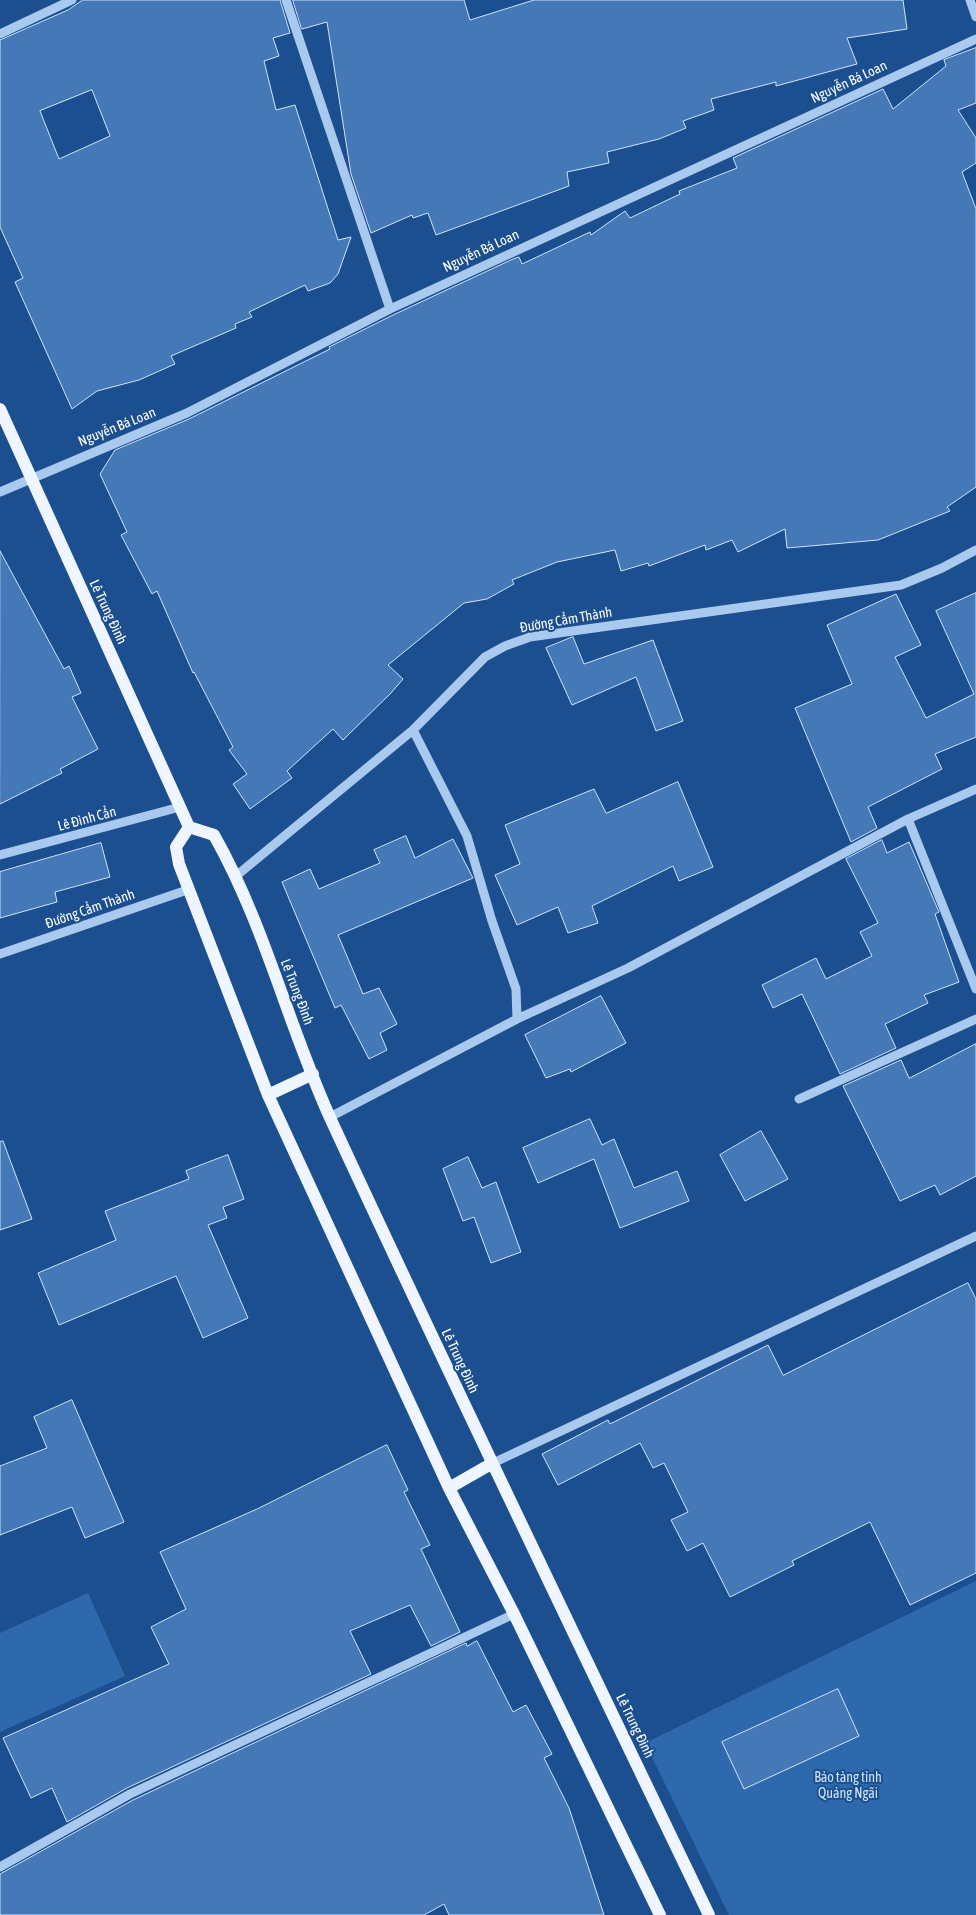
<!DOCTYPE html>
<meta charset="utf-8">
<style>
body{margin:0}
canvas{display:block;background:#1b4f8f}
</style>
<canvas width="976" height="1915"></canvas>
<script>
const ctx = document.querySelector('canvas').getContext('2d');
ctx.lineJoin = 'round';
function paint(path, color) {
  ctx.fillStyle = color;
  ctx.fill(path, 'evenodd');
}
function strokePath(path, color, width, dash) {
  ctx.strokeStyle = color;
  ctx.lineWidth = width;
  ctx.lineCap = dash ? 'butt' : 'round';
  ctx.setLineDash(dash || []);
  ctx.stroke(path);
}
function label(font, color, halo, rows, align = 'center') {
  ctx.font = font + ' "Asap Condensed",sans-serif';
  ctx.lineWidth = 4;
  ctx.setLineDash([]);
  ctx.textBaseline = 'middle';
  ctx.strokeStyle = halo;
  ctx.fillStyle = color;
  for (const [text, x, y, turn = 0] of rows) {
    ctx.save();
    ctx.translate(x, y);
    ctx.rotate((+turn || 0) * Math.PI / 180);
    ctx.textAlign = isNaN(turn) ? turn : align;
    if (halo) ctx.strokeText(text, 0, 0);
    ctx.fillText(text, 0, 0);
    ctx.restore();
  }
}
paint(new Path2D(`
 M 976,1581 L 976,1915 L 729,1915 L 645,1743 Z
 M 88,1593 L 125,1676 L 0,1732 L 0,1633 Z`), '#2e69ad');
const building = new Path2D(`
 M 83,0 L 280,0 L 290,33 L 273,38 L 279,56 L 264,61 L 276,110 L 295,105 L 338,240 L 351,237 L 338,274 L 330,283 L 308,291 L 305,285 L 249,312 L 252,317 L 235,324 L 236,328 L 171,356 L 175,364 L 139,380 L 97,391 L 72,409 L 15,282 L 23,278 L 0,227 L 0,40 L 68,10 ZM 92,90 L 110,136 L 59,159 L 40,111 Z
 M 293,0 L 464,0 L 470,20 L 534,0 L 903,0 L 907,29 L 847,38 L 857,64 L 776,86 L 776,82 L 711,99 L 714,110 L 683,121 L 686,128 L 659,139 L 607,152 L 609,163 L 567,172 L 569,186 L 436,235 L 428,213 L 413,218 L 412,215 L 371,233 L 351,174 L 327,22 L 302,29 Z
 M 976,48 L 976,103 L 958,110 L 976,138 L 976,163 L 962,172 L 976,209 L 976,487 L 947,507 L 950,511 L 878,540 L 787,548 L 785,529 L 738,552 L 732,540 L 706,550 L 705,545 L 649,566 L 648,563 L 621,571 L 615,550 L 557,562 L 512,580 L 514,584 L 487,599 L 464,603 L 388,665 L 403,679 L 391,693 L 343,740 L 333,729 L 287,771 L 292,778 L 250,809 L 233,784 L 247,774 L 229,750 L 233,747 L 194,672 L 193,673 L 157,591 L 152,594 L 121,535 L 127,532 L 100,474 L 115,450 L 189,419 L 330,349 L 329,347 L 393,315 L 513,259 L 519,257 L 522,264 L 590,232 L 591,235 L 625,211 L 630,218 L 680,194 L 679,191 L 737,168 L 733,158 L 883,89 L 893,109 L 946,66 L 944,60 Z
 M 0,551 L 64,669 L 69,666 L 81,693 L 72,697 L 98,749 L 60,769 L 62,773 L 0,804 Z
 M 976,593 L 976,737 L 935,754 L 942,769 L 868,807 L 877,828 L 851,842 L 795,708 L 852,684 L 827,625 L 896,594 L 921,645 L 895,657 L 926,718 L 974,694 L 936,611 Z
 M 573,637 L 584,664 L 653,640 L 683,721 L 656,731 L 636,677 L 572,705 L 546,648 Z
 M 678,782 L 713,867 L 679,881 L 673,866 L 592,906 L 598,923 L 568,933 L 558,907 L 517,925 L 495,875 L 520,864 L 505,825 L 594,789 L 606,813 Z
 M 406,836 L 415,858 L 453,839 L 473,878 L 338,935 L 363,994 L 379,988 L 397,1024 L 380,1033 L 387,1050 L 369,1059 L 341,1005 L 335,1008 L 282,882 L 310,869 L 319,889 L 380,863 L 374,850 Z
 M 882,840 L 887,853 L 909,842 L 939,912 L 935,914 L 959,982 L 924,995 L 928,1003 L 885,1024 L 896,1048 L 840,1074 L 802,994 L 773,1008 L 762,985 L 816,958 L 826,979 L 872,956 L 860,932 L 878,923 L 846,859 Z
 M 101,843 L 110,877 L 55,892 L 57,902 L 0,918 L 0,872 Z
 M 601,996 L 626,1043 L 571,1072 L 570,1069 L 546,1078 L 525,1035 Z
 M 976,1044 L 976,1176 L 940,1195 L 935,1185 L 900,1201 L 843,1086 L 901,1060 L 909,1078 Z
 M 590,1119 L 602,1145 L 614,1139 L 634,1188 L 677,1171 L 689,1201 L 620,1228 L 594,1159 L 538,1183 L 523,1148 Z
 M 761,1131 L 788,1179 L 745,1201 L 720,1155 Z
 M 3,1141 L 32,1219 L 0,1230 L 0,1142 Z
 M 228,1155 L 244,1199 L 223,1207 L 227,1218 L 208,1225 L 248,1318 L 203,1338 L 176,1276 L 59,1325 L 38,1273 L 116,1240 L 105,1211 L 189,1179 L 186,1171 Z
 M 468,1157 L 482,1188 L 496,1182 L 521,1252 L 491,1263 L 474,1217 L 463,1221 L 443,1169 Z
 M 968,1283 L 976,1299 L 976,1573 L 910,1605 L 870,1522 L 792,1561 L 794,1565 L 730,1597 L 703,1543 L 687,1551 L 671,1520 L 688,1512 L 664,1463 L 653,1468 L 640,1443 L 558,1485 L 542,1454 L 608,1420 L 610,1424 L 768,1345 L 783,1375 Z
 M 72,1400 L 124,1522 L 85,1538 L 72,1507 L 0,1535 L 0,1466 L 47,1448 L 34,1417 Z
 M 387,1445 L 408,1490 L 404,1492 L 430,1545 L 421,1549 L 460,1632 L 431,1646 L 410,1605 L 350,1631 L 371,1674 L 127,1788 L 67,1822 L 52,1788 L 31,1798 L 3,1738 L 169,1664 L 151,1627 L 186,1609 L 160,1552 L 257,1509 Z
 M 477,1641 L 513,1712 L 526,1705 L 552,1754 L 544,1758 L 569,1808 L 604,1915 L 449,1915 L 444,1904 L 424,1915 L 0,1915 L 0,1874 L 133,1800 L 466,1643 L 467,1646 Z
 M 838,1689 L 859,1736 L 744,1789 L 722,1742 Z`);
paint(building, '#4478b7');
strokePath(building, '#cfe3fa', 1);
strokePath(new Path2D(`
 M 286,0 L 390,309
 M 970,0 L 976,17
 M 0,34 L 72,0
 M 0,492 L 187,413 L 390,309 L 976,39
 M 413,730 L 467,836 L 492,921 L 516,989 L 517,1019
 M 908,819 L 976,989
 M 0,855 L 180,807
 M 236,876 L 413,730 L 485,657 L 505,646 L 530,637 L 901,585 L 942,568 L 976,550
 M 0,954 L 190,889
 M 799,1099 L 976,1019
 M 330,1117 L 517,1019 L 628,968 L 908,819 L 976,789
 M 491,1464 L 976,1236
 M 0,1867 L 130,1794 L 514,1614`), '#a9c9ee', 9);
strokePath(new Path2D(`
 M 0,409 L 189,827 L 214,835 C 265,925 289,1029 332,1122 C 455,1388 582,1651 709,1915
 M 189,827 L 176,847 L 179,864 L 268,1095 L 449,1488 L 514,1614 L 660,1915
 M 268,1095 L 313,1074
 M 449,1488 L 491,1464`), '#f0f6ff', 12);
label('14px', '#fff', '#1b4f8f', [
 ["Nguyễn Bá Loan",849,82,-25],
 ["Nguyễn Bá Loan",481,251,-25],
 ["Nguyễn Bá Loan",117,427,-22],
 ["Lê Trung Đình",108,612,65],
 ["Đường Cẩm Thành",566,620,-10],
 ["Lê Đình Cẩn",87,819,-15],
 ["Đường Cẩm Thành",90,909,-19],
 ["Lê Trung Đình",297,992,69],
 ["Lê Trung Đình",460,1361,65],
 ["Lê Trung Đình",635,1726,64]
]);
label('14px', '#cfe3fa', '#1b4f8f', [
 ["Bảo tàng tỉnh",848,1778],
 ["Quảng Ngãi",848,1794]
]);
</script>
